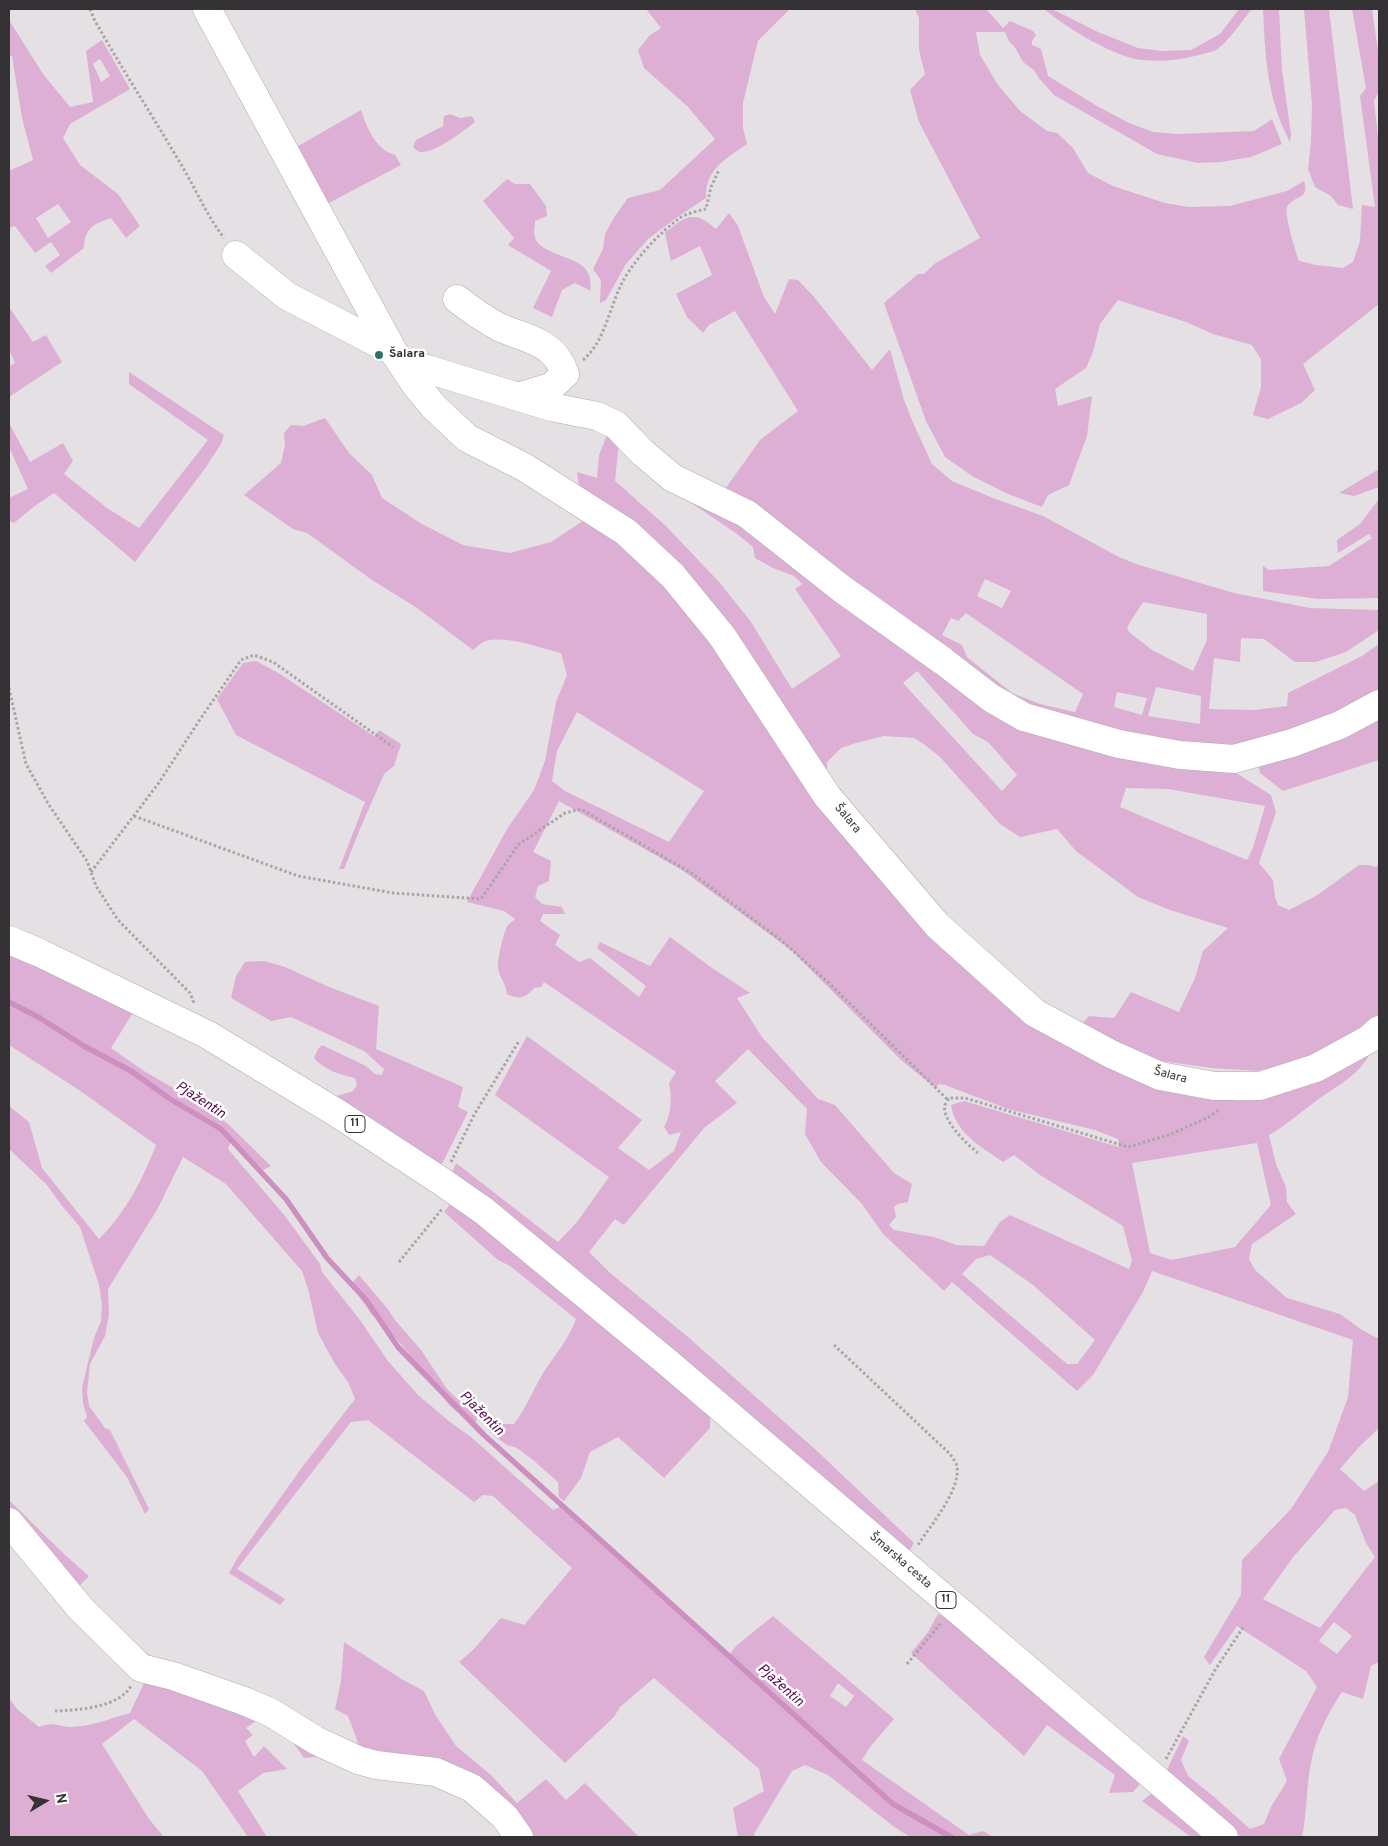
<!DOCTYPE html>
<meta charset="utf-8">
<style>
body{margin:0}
#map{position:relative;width:1388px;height:1846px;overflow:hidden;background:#e4e0e3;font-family:Overpass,sans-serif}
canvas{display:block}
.frame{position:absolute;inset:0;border:10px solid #343234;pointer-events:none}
.north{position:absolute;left:20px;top:1776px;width:50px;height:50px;-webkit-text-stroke:4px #fff;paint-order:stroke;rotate:81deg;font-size:14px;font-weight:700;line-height:20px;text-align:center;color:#343234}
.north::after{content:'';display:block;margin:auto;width:18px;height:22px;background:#343234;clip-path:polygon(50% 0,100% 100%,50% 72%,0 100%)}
</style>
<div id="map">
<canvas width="1388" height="1846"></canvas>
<div class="frame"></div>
<div class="north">N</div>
</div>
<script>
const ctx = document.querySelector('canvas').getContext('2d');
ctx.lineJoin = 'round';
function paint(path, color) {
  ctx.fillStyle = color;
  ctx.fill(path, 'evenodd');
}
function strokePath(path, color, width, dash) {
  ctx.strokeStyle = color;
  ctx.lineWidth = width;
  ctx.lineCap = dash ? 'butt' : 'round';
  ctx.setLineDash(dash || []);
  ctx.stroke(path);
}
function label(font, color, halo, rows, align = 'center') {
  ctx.font = font + ' Overpass,sans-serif';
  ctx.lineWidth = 5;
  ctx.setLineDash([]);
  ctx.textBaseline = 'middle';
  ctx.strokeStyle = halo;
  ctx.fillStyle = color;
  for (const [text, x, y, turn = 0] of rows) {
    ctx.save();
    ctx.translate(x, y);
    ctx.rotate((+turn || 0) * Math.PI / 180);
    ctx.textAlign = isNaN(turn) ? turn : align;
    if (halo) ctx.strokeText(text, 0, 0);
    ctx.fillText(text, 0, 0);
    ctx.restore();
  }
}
paint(new Path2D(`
 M 646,9 L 790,9 L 758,41 L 743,103 L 743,128 L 747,144 C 726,159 705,169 706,198 L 676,218 L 648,239 L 626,264 L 606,300 L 600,303 L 601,280 L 593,269 L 603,249 L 605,234 L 615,216 L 628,198 L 660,190 L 715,139 L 687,106 L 644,68 L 638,50 L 650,35 L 661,28 Z
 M 915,9 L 986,9 L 1003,28 L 1010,21 L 1033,31 L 1036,35 L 1032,41 L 1032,45 L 1041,49 L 1048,76 L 1097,106 L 1129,123 L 1153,132 L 1178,134 L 1254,131 L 1272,119 L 1282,144 L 1251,157 L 1221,162 L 1198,163 L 1157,154 L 1054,95 L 1038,77 L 1034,70 L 1023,62 L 1016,49 L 1009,41 L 1005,32 L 976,32 L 980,55 L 998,85 L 1020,111 L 1047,131 L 1057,133 L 1073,148 L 1088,173 L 1113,186 L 1165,203 L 1189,207 L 1230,206 L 1287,191 L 1304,181 C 1310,200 1295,194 1287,207 C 1284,214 1296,253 1299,261 L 1316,265 L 1343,268 L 1353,262 L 1360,241 L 1362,205 L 1375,207 L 1360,96 L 1366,88 L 1352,9 L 1372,9 L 1379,58 L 1379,91 L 1374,101 L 1379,146 L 1379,304 L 1303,364 L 1315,390 L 1301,403 L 1268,419 L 1253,415 L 1261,387 L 1261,359 L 1252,345 L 1213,334 L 1186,322 L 1118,300 L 1100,324 L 1093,352 L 1086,368 L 1055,389 L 1058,406 L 1092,396 L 1087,436 L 1069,485 L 1048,495 L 1042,507 L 1008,494 L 972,476 L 945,457 L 926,421 L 884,303 L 918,274 L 924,274 L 934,264 L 980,238 L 919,122 L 910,90 L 925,74 L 919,50 L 919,18 Z
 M 1044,9 L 1052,9 L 1098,32 L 1138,48 L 1162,51 L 1191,50 L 1220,34 L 1239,9 L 1252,9 C 1242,20 1227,45 1214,51 C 1208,53 1201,54 1195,56 C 1178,60 1159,62 1142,60 C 1113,57 1066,27 1044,9 Z
 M 1263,9 L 1279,9 L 1282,70 L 1291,134 L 1290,142 C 1267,100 1265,55 1263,9 Z
 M 1304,9 L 1329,9 L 1353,209 L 1338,205 L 1331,196 L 1315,187 L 1308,169 L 1311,141 L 1312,104 Z
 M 9,20 L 43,74 L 70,107 L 93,102 L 86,51 L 102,40 L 130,89 L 70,124 L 63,138 L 80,165 L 118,194 L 140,226 L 126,238 L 111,218 C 93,224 85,228 84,248 L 51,273 L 45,266 L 60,255 L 51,242 L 35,253 L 15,226 L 9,228 L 9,171 L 33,160 L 22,118 L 12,56 L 9,56 ZM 100,59 L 110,76 L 101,82 L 93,64 ZM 58,204 L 71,222 L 48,238 L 36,218 Z
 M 361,110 C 367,128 376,150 395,155 L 401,165 L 325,205 L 293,149 Z
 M 450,114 L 460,118 L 472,116 L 475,122 C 464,131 437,151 423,152 C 419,153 416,150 413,147 L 416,140 L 443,126 L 444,116 Z
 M 507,179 L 515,184 L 530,184 L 546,206 L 547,216 L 535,221 C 535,226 533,232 535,237 C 539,256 583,255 589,275 C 591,280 590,286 591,291 L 575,283 L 562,290 L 552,317 L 533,308 L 551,271 L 508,245 L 514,238 L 483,201 Z
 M 729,213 L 738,226 L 764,297 L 775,314 L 789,279 L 798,280 L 815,298 L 872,370 L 890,349 L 904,400 L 914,425 L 932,464 L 952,481 L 993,498 L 1043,516 L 1119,557 L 1139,565 L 1234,593 L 1310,608 L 1379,610 L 1379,630 L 1346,652 L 1316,662 L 1295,662 L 1264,639 L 1241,638 L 1240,662 L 1214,658 L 1209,709 L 1254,710 L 1287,706 L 1288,693 L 1362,656 L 1379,644 L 1379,697 L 1354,713 L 1224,753 L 1184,751 L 1014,707 L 723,492 L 760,440 L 798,411 L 735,311 L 709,325 L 703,333 L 687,317 L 676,294 L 712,275 L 700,246 L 671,261 L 665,233 C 686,215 695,210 716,229 ZM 985,579 L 1011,591 L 1002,608 L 977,596 ZM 1143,602 L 1207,614 L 1207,640 L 1193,671 L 1152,650 L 1129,632 L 1127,627 ZM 966,613 L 1083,694 L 1075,712 L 1040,704 L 1012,693 L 967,657 L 962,645 L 942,635 L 951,618 L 958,621 ZM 1156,687 L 1201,696 L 1200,724 L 1148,716 ZM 1117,692 L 1147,698 L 1142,715 L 1114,707 Z
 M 9,307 L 33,342 L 46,335 L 62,362 L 9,397 L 9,366 L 15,363 L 9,350 Z
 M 129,372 L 224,435 L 221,444 L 206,467 L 135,562 L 54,493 L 36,505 L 14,523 L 9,521 L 9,498 L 28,489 L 9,447 L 9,423 L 30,462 L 63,443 L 73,461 L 64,474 L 107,508 L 139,528 L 208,440 L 129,384 Z
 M 325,418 L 349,453 L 372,475 L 382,498 L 422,524 L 463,545 L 510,553 L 551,542 L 592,515 L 658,575 L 992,990 L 1013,1012 L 1056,1038 L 1201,1096 L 1240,1101 L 1261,1100 L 1318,1077 L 1371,1052 C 1359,1075 1340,1084 1320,1098 C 1303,1110 1287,1125 1269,1135 L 1276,1164 L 1286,1187 L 1287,1202 L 1296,1214 L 1252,1244 L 1249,1259 L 1255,1270 L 1287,1298 L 1340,1314 L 1362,1330 L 1379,1339 L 1379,1428 L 1358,1448 L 1340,1469 L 1364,1491 L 1379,1481 L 1379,1662 L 1371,1666 L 1363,1699 L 1342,1692 C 1328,1713 1315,1738 1311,1763 C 1306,1788 1307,1813 1302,1837 L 1241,1837 L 1165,1774 L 1183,1736 L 1189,1741 L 1181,1760 L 1188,1776 L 1213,1796 L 1250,1829 L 1264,1824 L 1271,1807 L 1287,1781 L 1279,1759 L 1317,1687 L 1306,1671 L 1237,1626 L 1210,1665 L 1204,1657 L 1241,1595 L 1242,1560 L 1291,1509 L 1328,1452 L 1348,1397 L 1353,1340 L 1152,1271 L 1143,1292 L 1093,1375 L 1077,1391 L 952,1282 L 944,1291 L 883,1234 L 862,1204 L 821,1162 L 805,1134 L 807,1109 L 748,1049 L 715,1081 L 737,1103 L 704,1128 L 624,1225 L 615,1219 L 589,1252 L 609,1272 L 688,1337 L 816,1450 L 914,1543 L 908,1553 L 451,1175 L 456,1163 L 558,1242 L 577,1222 L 609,1177 L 495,1095 L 527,1036 L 642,1120 L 618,1148 L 649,1170 L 674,1151 L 681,1132 L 669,1135 L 664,1127 C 672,1112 672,1099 669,1083 L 676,1072 L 544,982 L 541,987 L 534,988 C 526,998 519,1000 507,994 C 506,982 499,978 498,968 C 497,960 504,930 508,925 C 510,923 513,921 515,919 L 504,911 L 467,902 L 507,829 L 534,790 L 545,761 L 556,702 L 567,675 L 561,653 C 540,648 508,635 486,641 C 482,642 477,647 473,650 L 417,608 L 372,580 L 307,533 L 293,529 L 244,495 L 281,463 L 285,445 L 284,433 L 291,425 L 303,426 ZM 577,712 L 704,791 L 669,842 L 565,791 L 552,781 L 557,751 ZM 559,801 L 682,870 L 791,950 L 901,1060 L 937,1089 L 938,1084 L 945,1085 L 1008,1109 L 1095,1130 L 1118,1139 L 1119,1147 L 964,1101 L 951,1105 C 955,1133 982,1147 1003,1162 L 1014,1155 L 1040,1175 L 1123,1226 L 1132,1261 L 1129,1269 L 1010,1215 L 1000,1222 L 984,1246 L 956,1245 L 934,1237 L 894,1230 L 889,1225 L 896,1217 L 894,1207 L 898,1204 L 908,1202 L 912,1184 L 894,1173 L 835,1105 L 818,1099 L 762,1037 L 737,998 L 750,993 L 712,968 L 670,937 L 650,966 L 600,942 L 597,948 L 646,986 L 639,997 L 590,958 L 579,962 L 555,945 L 560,935 L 540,921 L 543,914 L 565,914 L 562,907 L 542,904 L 535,897 L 538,886 L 549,881 L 551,861 L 533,852 ZM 1257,1143 L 1271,1205 L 1235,1247 L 1172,1260 L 1150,1253 L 1132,1163 ZM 990,1255 L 1033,1285 L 1095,1340 L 1077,1364 L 1067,1364 L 962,1274 L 976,1259 ZM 1346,1508 L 1355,1515 L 1366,1543 L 1375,1557 L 1320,1628 L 1263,1599 L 1294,1556 L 1335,1510 ZM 1334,1622 L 1352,1636 L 1337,1654 L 1319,1641 Z
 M 609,430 L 619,441 L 615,481 L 666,526 L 720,583 L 751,622 L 792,689 L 841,656 L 795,589 L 802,584 L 794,576 L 773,568 L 755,558 L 753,547 L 737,534 L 690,502 L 684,493 L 706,501 L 965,687 L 1225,766 L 1271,795 L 1276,812 L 1259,863 L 1273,880 L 1275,897 L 1278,905 L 1289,910 L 1316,896 L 1359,865 L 1369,865 L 1376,867 L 1379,863 L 1379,1017 L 1312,1056 L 1258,1071 L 1211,1068 L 1162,1061 L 1126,1049 L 1082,1024 L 1089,1016 L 1114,1018 L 1131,992 L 1179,1012 L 1195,978 L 1203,951 L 1228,928 L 1170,910 L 1138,897 L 1076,851 L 1057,829 L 1020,837 L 1000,824 L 940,757 L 925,745 L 914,738 L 884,736 L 856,743 L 841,748 L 827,762 L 827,771 L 819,769 L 661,549 L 618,511 L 579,486 L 577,472 L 597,478 L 599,455 ZM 917,671 L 973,734 L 988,742 L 1017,775 L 1002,791 L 903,683 ZM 1126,788 L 1168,789 L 1265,806 L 1253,848 L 1247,860 L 1120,807 Z
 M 1379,469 L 1379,487 L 1354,496 L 1339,493 Z
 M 1379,499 L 1379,598 L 1318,599 L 1263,591 L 1263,566 L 1269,570 L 1329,566 L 1372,538 L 1369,534 L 1338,553 L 1337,540 L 1360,524 Z
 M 256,661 L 280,674 L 374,736 L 379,730 L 401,744 L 394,766 L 384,774 L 360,829 L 344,869 L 339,869 L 365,802 L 236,735 L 217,699 L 243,663 Z
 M 1379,713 L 1379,760 L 1283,791 L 1260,773 L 1258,762 Z
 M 9,954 L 134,1011 L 111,1048 L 144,1071 L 211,1110 L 229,1125 L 271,1166 L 263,1170 L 231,1140 L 228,1149 L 285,1216 L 320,1264 L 322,1272 L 360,1320 L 388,1361 L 418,1395 L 450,1422 L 471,1437 L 553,1510 L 560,1507 L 668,1604 L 729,1655 L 736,1646 L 773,1616 L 894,1719 L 870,1747 L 862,1760 L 969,1835 L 983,1831 L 993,1837 L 910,1837 L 893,1826 L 828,1775 L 805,1765 L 792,1771 L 754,1834 L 755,1837 L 738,1837 L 733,1808 L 764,1791 L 759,1769 L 654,1678 L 620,1707 L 614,1717 L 565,1763 L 459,1662 L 473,1650 L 501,1618 L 524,1625 L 572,1568 L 493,1496 L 483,1495 L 474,1502 L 368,1420 L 351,1422 L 237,1569 L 285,1599 L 280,1605 L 229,1573 L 238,1557 L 303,1466 L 355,1399 L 348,1382 L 335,1364 L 318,1333 L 308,1289 L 302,1271 L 226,1184 L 183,1157 L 158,1208 L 108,1289 L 109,1315 L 105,1336 L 90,1364 L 87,1393 L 89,1406 L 105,1428 L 110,1430 L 149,1509 L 145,1514 L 127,1477 L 84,1421 L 87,1417 L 83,1403 L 82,1387 L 94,1338 L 101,1321 L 102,1304 L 99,1285 L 80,1227 L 62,1206 L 47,1185 L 9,1149 L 9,1106 L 29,1122 L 42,1168 L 99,1239 C 126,1212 142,1181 156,1145 L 79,1090 L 9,1045 ZM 838,1683 L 854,1696 L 846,1707 L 830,1696 Z
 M 264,961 L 285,967 L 329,987 L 379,1006 L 376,1049 L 463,1087 L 458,1107 L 468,1112 L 440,1168 L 421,1151 L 337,1096 L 353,1091 L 357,1085 L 355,1078 C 341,1075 324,1070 314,1058 L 318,1049 L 322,1045 L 366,1066 L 375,1074 L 382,1075 L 384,1069 L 364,1051 L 291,1017 L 271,1021 L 231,998 L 236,976 L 245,962 Z
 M 451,1203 L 529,1262 L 710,1414 L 710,1428 L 664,1478 L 618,1437 L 590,1452 L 581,1478 L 564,1501 L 559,1497 L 558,1482 L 533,1460 L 517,1448 L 507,1445 L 496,1437 L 483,1423 L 488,1414 L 498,1424 L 514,1424 C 526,1408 533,1390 543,1373 C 555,1355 569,1339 576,1319 L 510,1266 L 498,1260 L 444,1212 Z
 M 359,1275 L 387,1308 L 395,1320 L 421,1350 L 447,1389 L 477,1418 L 476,1422 L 472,1424 L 450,1406 L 439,1392 L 417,1369 L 409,1354 L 383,1323 L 372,1315 L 356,1292 L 353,1282 Z
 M 9,1500 L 64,1554 L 89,1576 L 77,1588 L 129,1640 L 165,1666 L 224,1689 L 156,1665 L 134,1654 L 102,1626 L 9,1517 Z
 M 938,1614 L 950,1620 L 1061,1712 L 1140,1784 L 1133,1792 L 1109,1793 L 1115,1775 L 1047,1725 L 1024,1756 L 911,1653 L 928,1632 Z
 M 344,1642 L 403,1680 L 424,1691 L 436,1716 L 456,1746 L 491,1775 L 517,1803 L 546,1779 L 566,1800 L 585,1783 L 639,1837 L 525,1837 L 507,1815 L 360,1748 L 348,1716 L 335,1709 L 341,1681 Z
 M 158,1678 L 227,1699 L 253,1709 L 267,1711 L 315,1746 L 336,1755 L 304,1758 L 286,1733 L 266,1714 L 246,1728 L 253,1735 L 245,1741 L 254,1757 L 264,1746 L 287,1769 L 263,1773 L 238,1791 L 267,1837 L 248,1837 L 202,1771 L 134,1719 L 102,1744 L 149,1819 L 164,1837 L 9,1837 L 9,1698 L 17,1709 L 39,1727 C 55,1721 57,1727 71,1727 C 90,1727 111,1718 130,1713 L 144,1683 Z
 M 1151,1794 L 1202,1837 L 1191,1837 L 1142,1801 Z`), '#deafd4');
strokePath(new Path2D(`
 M 9,1002 L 40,1018 L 84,1046 L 131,1071 L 170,1099 L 221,1129 L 286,1199 L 327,1258 L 367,1301 L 398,1347 L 484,1435 L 893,1804 L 951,1837`), '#cd8ec0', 5.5);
const minor = new Path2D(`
 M 207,9 L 393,351 L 415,384 L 434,407 L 467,438 L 524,467 L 626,532 L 673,576 L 722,636 L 827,796 L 937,925 L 1035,1013 L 1111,1054 L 1160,1076 L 1214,1086 L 1260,1086 L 1316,1068 L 1369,1039 L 1379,1030
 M 236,255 L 287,296 L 393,351
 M 457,299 C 470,309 484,319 499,327 C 527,340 554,340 565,374 L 551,387 L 518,397
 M 404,367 L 427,369 L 551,407 L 597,416 L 616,425 L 643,453 L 673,478 L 747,514 L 842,589 L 943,661 L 991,698 L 1024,717 L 1119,744 L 1180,755 L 1234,759 L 1292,743 L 1340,725 L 1379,704
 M 9,1522 L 81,1609 L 141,1668 L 173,1676 L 244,1701 L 270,1712 L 317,1741 L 358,1760 L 376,1765 L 436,1772 L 472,1788 L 505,1817 L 519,1837`);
const major = new Path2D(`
 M 9,940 L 40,953 L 208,1035 L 337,1113 L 441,1181 L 484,1211 L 667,1362 L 1224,1837`);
strokePath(minor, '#afabae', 29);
strokePath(major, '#afabae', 29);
strokePath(new Path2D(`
 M 90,9 L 94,19 C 120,66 149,110 176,156 C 193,183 205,213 224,238
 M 583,360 C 605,342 610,305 623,281 C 635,259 660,232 680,218 C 687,213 698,211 706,209 L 711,187 L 719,170
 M 9,688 L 26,764 L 49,805 L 87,861 L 96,886 L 118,920 L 190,993 L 194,1003
 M 134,816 L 298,876 L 393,893 L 481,899 L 518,845 L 565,813 L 581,809 L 693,874 L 782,941 L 831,985 L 948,1100
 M 91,872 L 158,784 L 199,721 L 241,660 L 254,655 L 273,662 L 393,747
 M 978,1153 C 968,1145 941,1120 945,1105 C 945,1105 948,1099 949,1098 L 965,1098 L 1128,1147 L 1169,1135 L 1209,1117 L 1220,1109
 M 451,1162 L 474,1115 L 519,1041
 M 399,1262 L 442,1209
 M 834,1345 L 949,1453 C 952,1457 956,1462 957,1466 C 961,1490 930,1526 918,1545
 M 907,1664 L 941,1623
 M 55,1711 C 78,1710 118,1708 131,1686
 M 1166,1759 L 1215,1670 L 1244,1626`), '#a8a5a8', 3, [2.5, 2.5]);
strokePath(minor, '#fff', 28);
strokePath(major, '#fff', 28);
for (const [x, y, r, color] of [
 [379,355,5,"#2b7269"]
]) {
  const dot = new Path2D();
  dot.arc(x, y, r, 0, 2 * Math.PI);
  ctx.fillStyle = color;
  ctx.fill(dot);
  strokePath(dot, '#fff', 2);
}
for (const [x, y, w] of [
 [355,1124,20],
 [946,1600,20]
]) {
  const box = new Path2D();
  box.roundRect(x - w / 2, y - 8.5, w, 17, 4);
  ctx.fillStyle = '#fff';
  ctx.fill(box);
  strokePath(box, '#343234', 1);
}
label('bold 11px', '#343234', null, [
 ["11",355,1124],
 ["11",946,1600]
]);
label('bold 12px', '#343234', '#fff', [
 ["Šalara",389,355]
], 'left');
label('12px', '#343234', '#fff', [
 ["Šalara",847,819,50],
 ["Šalara",1170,1076,15],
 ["Šmarska cesta",900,1561,41]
]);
label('italic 14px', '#55074b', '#fff', [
 ["Pjažentin",200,1101,33],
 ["Pjažentin",481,1414,45],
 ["Pjažentin",780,1686,42]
]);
</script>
